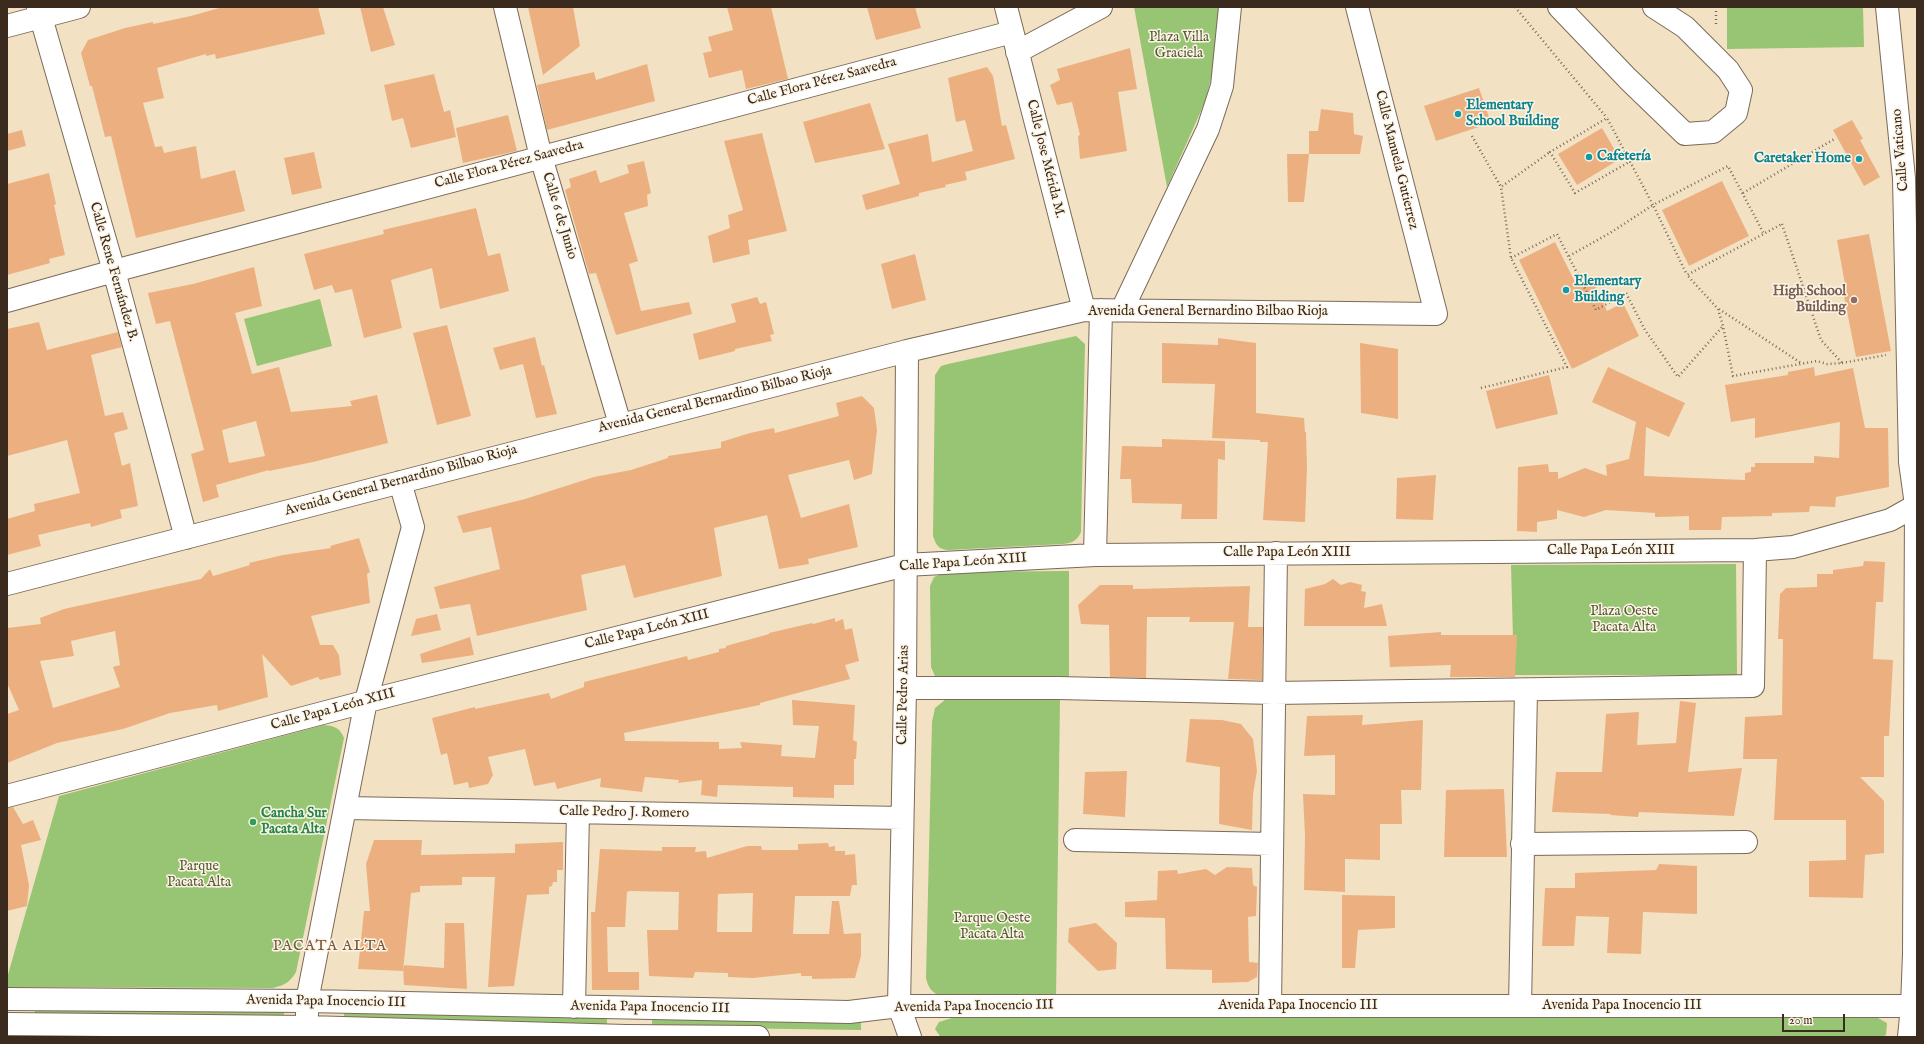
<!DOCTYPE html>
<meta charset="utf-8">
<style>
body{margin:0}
#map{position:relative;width:1924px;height:1044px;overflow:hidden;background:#f3e1c3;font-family:"IM FELL English",serif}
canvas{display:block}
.frame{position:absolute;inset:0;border:8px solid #3b2a1e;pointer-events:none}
.scale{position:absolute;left:1782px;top:1014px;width:63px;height:18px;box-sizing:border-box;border:2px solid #3b2a1e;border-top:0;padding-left:5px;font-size:12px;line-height:14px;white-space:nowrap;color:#3b2a1e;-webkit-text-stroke:3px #fcf5e5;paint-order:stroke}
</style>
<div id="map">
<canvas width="1924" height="1044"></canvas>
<div class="frame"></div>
<div class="scale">20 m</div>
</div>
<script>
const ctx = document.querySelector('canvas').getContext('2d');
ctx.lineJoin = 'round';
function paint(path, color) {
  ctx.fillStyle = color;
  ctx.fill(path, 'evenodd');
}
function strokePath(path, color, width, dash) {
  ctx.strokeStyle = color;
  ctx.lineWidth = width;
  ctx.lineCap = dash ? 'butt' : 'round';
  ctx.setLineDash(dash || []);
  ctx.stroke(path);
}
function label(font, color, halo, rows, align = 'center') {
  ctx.font = font + ' "IM FELL English",serif';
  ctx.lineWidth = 3;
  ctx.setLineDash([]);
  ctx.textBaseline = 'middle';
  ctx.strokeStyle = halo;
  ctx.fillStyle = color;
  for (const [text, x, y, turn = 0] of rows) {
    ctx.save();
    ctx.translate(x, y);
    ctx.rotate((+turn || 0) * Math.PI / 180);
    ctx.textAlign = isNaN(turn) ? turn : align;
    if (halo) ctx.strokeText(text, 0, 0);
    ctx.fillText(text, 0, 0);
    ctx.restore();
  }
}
paint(new Path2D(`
 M 1134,7 L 1221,7 L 1215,63 L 1205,102 L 1167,187 Z
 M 1727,7 L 1863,7 L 1864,47 L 1727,49 Z
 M 320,299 L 332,346 L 257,366 L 244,319 Z
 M 1076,336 L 1085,344 L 1081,532 C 1077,541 1072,543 1063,544 L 949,550 C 939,550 936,545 933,536 L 935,375 L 941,366 L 948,364 Z
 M 1736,564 L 1737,675 L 1514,675 L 1511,565 Z
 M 1069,571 L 1069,680 L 940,679 L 935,676 L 931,667 L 930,586 L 934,577 L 947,572 Z
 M 946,699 L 1060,699 L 1056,998 L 941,997 C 932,992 928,988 926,978 L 932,722 L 935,708 Z
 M 324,725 C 335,726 340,728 344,738 L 296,972 C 290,982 285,985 273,988 L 7,987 L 7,978 L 59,796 Z
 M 35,1005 L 284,1008 L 284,1017 L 35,1014 Z
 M 344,1012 L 607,1017 L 607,1026 L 344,1020 Z
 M 652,1018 L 861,1021 L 861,1030 L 652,1027 Z
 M 952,1018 L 1878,1018 L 1887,1023 L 1886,1035 L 1881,1037 L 940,1036 L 935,1029 L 939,1022 Z`), '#97c573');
paint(new Path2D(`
 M 223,7 L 318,7 L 325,34 L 216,59 L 215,54 L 206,56 L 206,54 L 157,68 L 164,98 L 143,103 L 155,147 L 162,146 L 164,153 L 196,146 L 201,179 L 235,170 L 245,211 L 136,238 L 111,136 L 105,137 L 92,86 L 90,86 L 81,53 L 88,40 L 125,28 L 153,22 L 153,24 L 191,16 Z
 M 360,7 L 383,7 L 395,45 L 371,52 Z
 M 528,7 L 573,7 L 580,46 L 543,75 Z
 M 727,7 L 771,7 L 788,79 L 746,89 L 742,70 L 709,78 L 703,53 L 712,51 L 708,37 L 733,30 Z
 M 867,7 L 915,7 L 921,28 L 876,40 Z
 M 1130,48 L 1137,89 L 1118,92 L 1127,151 L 1080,159 L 1078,136 L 1080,135 L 1072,102 L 1057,105 L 1050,85 L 1060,80 L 1057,69 Z
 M 647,64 L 655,101 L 547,130 L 537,85 L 594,72 L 596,80 Z
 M 987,67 L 993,76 L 1002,126 L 1006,125 L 1015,159 L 965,172 L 967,180 L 945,185 L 946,187 L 919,193 L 919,196 L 866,210 L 862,195 L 900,184 L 888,144 L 928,134 L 932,162 L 973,151 L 965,120 L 956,122 L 948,78 Z
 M 434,74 L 444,112 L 450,110 L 456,137 L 411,148 L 403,118 L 392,121 L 384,85 Z
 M 1479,88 L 1491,123 L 1436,141 L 1424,106 Z
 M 870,103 L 885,149 L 815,163 L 803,122 Z
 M 1321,109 L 1353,113 L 1354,134 L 1363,136 L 1360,154 L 1309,154 L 1309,131 L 1318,131 Z
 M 508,115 L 517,151 L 463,163 L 456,128 Z
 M 1852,120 L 1863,139 L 1860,140 L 1880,177 L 1864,186 L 1833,130 Z
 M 1602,128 L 1620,159 L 1577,185 L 1558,154 Z
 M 22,130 L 26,146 L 7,151 L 7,134 Z
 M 762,133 L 787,231 L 748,240 L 750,254 L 713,263 L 708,236 L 730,228 L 728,215 L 743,210 L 724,141 Z
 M 314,152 L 322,188 L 292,195 L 284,158 Z
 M 1287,154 L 1309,154 L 1304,202 L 1288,202 Z
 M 644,161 L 651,193 L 647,195 L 648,206 L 624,213 L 638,261 L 629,264 L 641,311 L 689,302 L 692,314 L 616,335 L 596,273 L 589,274 L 565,190 L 571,187 L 569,179 L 596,170 L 600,183 L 629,173 L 627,165 Z
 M 49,173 L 56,204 L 54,205 L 65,255 L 49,259 L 50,263 L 7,275 L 7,184 Z
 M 1722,181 L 1749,236 L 1689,266 L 1662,210 Z
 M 476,208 L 488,256 L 500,253 L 509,291 L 440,309 L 432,268 L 391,280 L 402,328 L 364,338 L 352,289 L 335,293 L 332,285 L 314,290 L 304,254 L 384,234 L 383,230 Z
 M 1869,234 L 1891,351 L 1856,357 L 1843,291 L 1846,290 L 1837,240 Z
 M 1555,242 L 1576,284 L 1591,277 L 1607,311 L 1623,303 L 1639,336 L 1572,369 L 1519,260 Z
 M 915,254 L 926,300 L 892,309 L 881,264 Z
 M 254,267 L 262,306 L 235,313 L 252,374 L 279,367 L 291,412 L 352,406 L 350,401 L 377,395 L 388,443 L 313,462 L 269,471 L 269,470 L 216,485 L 219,497 L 203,502 L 191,454 L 204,450 L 170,321 L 156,324 L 148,293 L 193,284 ZM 256,421 L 265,456 L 229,463 L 222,430 Z
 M 757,297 L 760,304 L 766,302 L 774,334 L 770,335 L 772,341 L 735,349 L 735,351 L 699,360 L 693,334 L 736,322 L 731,304 Z
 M 39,322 L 47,350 L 118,332 L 122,347 L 91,355 L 105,416 L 123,412 L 128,429 L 114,433 L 122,466 L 130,463 L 138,506 L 120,510 L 122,518 L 91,527 L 90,523 L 38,535 L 41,546 L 7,555 L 7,519 L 35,511 L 34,504 L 80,493 L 67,440 L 7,456 L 7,329 Z
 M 447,325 L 471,416 L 437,425 L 413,333 Z
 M 535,337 L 542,366 L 544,365 L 557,414 L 536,418 L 523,364 L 500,370 L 493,348 Z
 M 1218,338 L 1256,343 L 1256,413 L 1304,418 L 1305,432 L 1306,432 L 1307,467 L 1305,522 L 1263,520 L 1268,442 L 1260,442 L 1260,440 L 1212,438 L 1215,384 L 1162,383 L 1162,343 L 1218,345 Z
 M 1360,343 L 1398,349 L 1398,419 L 1361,413 Z
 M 1608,367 L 1685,403 L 1669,437 L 1646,427 L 1644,476 L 1745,480 L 1745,473 L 1751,472 L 1751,467 L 1755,467 L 1755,463 L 1814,463 L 1814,456 L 1839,458 L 1840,422 L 1755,438 L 1755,418 L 1731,422 L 1725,385 L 1788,375 L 1788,372 L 1814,367 L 1815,376 L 1853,368 L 1865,428 L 1888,428 L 1889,487 L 1836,497 L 1835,507 L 1810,506 L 1809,512 L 1772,513 L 1772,516 L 1722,517 L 1721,530 L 1689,530 L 1689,516 L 1655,517 L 1655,513 L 1606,510 L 1584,517 L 1557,510 L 1557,519 L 1537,522 L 1537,532 L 1517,531 L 1518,467 L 1548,464 L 1549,472 L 1558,472 L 1558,479 L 1585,468 L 1607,476 L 1606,465 L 1629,459 L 1636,422 L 1592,402 Z
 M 1549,375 L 1558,414 L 1496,429 L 1486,391 Z
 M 862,396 L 874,408 L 877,430 L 872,474 L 854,480 L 849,460 L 788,475 L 801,518 L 849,504 L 858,547 L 808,559 L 809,564 L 779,569 L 767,515 L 714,528 L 722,576 L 634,598 L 625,565 L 581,575 L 587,610 L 477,636 L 470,604 L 440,609 L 434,587 L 500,569 L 491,527 L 463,533 L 457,516 L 525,499 L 594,477 L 631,470 L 668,458 L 668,456 L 721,448 L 721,442 L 750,433 L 774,428 L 775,433 L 839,416 L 836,403 Z
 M 1162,439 L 1225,441 L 1225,460 L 1218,459 L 1217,519 L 1181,519 L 1182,504 L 1132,503 L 1131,479 L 1120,479 L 1122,446 L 1162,447 Z
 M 1436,475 L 1433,520 L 1396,519 L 1397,478 Z
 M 359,538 L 370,572 L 367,574 L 370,603 L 311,616 L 320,645 L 333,645 L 339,655 L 341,675 L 320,680 L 318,677 L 291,686 L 262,654 L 268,697 L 218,711 L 217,705 L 170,713 L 123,729 L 57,743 L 7,763 L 7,714 L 19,710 L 7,683 L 7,628 L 41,624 L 40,618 L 64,609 L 201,579 L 210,569 L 213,576 L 250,565 L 249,563 L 283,555 L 331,548 L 330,546 ZM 115,631 L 120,665 L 113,667 L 120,687 L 53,708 L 40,661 L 74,656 L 71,641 Z
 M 1864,561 L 1885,562 L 1883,602 L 1876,602 L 1873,659 L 1893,660 L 1889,736 L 1884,736 L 1884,777 L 1860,777 L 1884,801 L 1884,853 L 1865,855 L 1863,898 L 1809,897 L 1809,861 L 1846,860 L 1846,820 L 1774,820 L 1777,759 L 1743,759 L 1745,717 L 1782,715 L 1783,639 L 1778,639 L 1780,594 L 1786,588 L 1817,587 L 1817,574 L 1833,574 L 1833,570 L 1863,566 Z
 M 1333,579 L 1341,585 L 1350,582 L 1362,585 L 1361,591 L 1366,592 L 1364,608 L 1382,604 L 1387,626 L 1304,626 L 1305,589 L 1325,584 Z
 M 1100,585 L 1133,585 L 1133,589 L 1250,586 L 1248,627 L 1263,627 L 1262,680 L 1228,679 L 1234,622 L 1189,622 L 1190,617 L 1147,617 L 1146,678 L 1110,677 L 1109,625 L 1081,624 L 1078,605 Z
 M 437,614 L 441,630 L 411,636 L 416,619 Z
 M 835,618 L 835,622 L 843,619 L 845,630 L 852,628 L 859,661 L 845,665 L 850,679 L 760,703 L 760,705 L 624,733 L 625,741 L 719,742 L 719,749 L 742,748 L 740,742 L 782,745 L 781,756 L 815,758 L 819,726 L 793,725 L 792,700 L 855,705 L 853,740 L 857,742 L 856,759 L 854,759 L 854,785 L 834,785 L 834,798 L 793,797 L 793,787 L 718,785 L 717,797 L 701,795 L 702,780 L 678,783 L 679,780 L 645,777 L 642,792 L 600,787 L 601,778 L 557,789 L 555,782 L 534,786 L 525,749 L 488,757 L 493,775 L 488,784 L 469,788 L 468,782 L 454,785 L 447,753 L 441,755 L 432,718 L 475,707 L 475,709 L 549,693 L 551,699 L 584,687 L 584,682 L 687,656 L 688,660 L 719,652 L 719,649 L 726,648 L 726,646 L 769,634 L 769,633 L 812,623 L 813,624 Z
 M 1441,632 L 1441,635 L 1517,635 L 1515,677 L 1450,677 L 1451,665 L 1390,667 L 1388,636 Z
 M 470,637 L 474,655 L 422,663 L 420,654 Z
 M 1680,701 L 1696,703 L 1688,772 L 1742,768 L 1734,816 L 1639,812 L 1638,817 L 1610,815 L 1611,814 L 1552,812 L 1556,772 L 1602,772 L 1606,714 L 1639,712 L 1637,745 L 1676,743 Z
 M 1363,715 L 1362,725 L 1423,720 L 1421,790 L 1401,790 L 1402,824 L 1380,824 L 1380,860 L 1345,859 L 1345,892 L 1304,890 L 1305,836 L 1303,794 L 1335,795 L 1335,755 L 1304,756 L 1307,716 Z
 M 1190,719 L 1222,720 L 1241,724 L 1253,739 L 1257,771 L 1253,794 L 1252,830 L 1219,824 L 1220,767 L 1186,762 Z
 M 1127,771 L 1125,817 L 1083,814 L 1085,772 Z
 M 1504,789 L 1507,857 L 1444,857 L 1446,790 Z
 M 13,807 L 23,824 L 33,820 L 41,840 L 21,845 L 29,885 L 27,906 L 7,911 L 7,808 Z
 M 374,840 L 422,840 L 421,855 L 515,853 L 515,844 L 563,842 L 563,870 L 557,870 L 557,882 L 553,882 L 552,886 L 549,887 L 549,894 L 527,895 L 514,986 L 488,987 L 495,877 L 462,877 L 462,885 L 420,886 L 420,892 L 411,893 L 403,971 L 358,969 L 364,911 L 370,911 L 366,864 Z
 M 828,843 L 829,847 L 835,846 L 835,851 L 845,851 L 845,855 L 855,854 L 857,885 L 852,885 L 850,896 L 795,896 L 793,934 L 829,934 L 832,901 L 839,901 L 844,934 L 861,933 L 861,956 L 855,978 L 812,979 L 812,976 L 801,976 L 801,973 L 753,978 L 728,977 L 728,973 L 695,972 L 693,978 L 649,976 L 647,930 L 678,930 L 679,892 L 630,891 L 627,892 L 625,927 L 607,927 L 608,972 L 639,972 L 639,990 L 592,990 L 591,912 L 595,912 L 600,849 L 662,851 L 662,847 L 696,847 L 695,852 L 706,851 L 707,858 L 747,846 L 761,846 L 762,850 L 798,850 L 798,844 ZM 753,893 L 752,932 L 717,932 L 718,894 Z
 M 1659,864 L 1697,866 L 1697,914 L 1643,912 L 1641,954 L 1607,953 L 1609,917 L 1576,916 L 1574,946 L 1542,946 L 1545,888 L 1575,888 L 1575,873 L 1656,870 Z
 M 1227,867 L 1252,868 L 1253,885 L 1257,887 L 1256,916 L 1248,917 L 1249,962 L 1258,963 L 1257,977 L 1248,982 L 1212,983 L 1212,970 L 1166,969 L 1165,918 L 1125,917 L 1125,902 L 1157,900 L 1158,871 L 1177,870 L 1178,874 L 1206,869 L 1215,875 Z
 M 1342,895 L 1395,896 L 1395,928 L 1358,930 L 1355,968 L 1342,968 Z
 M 445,923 L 464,923 L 467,989 L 404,985 L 403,965 L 444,968 Z
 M 1096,923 L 1117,943 L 1116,969 L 1098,971 L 1068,942 L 1069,928 Z`), '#ecb080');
const minor = new Path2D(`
 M 38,7 L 114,271 L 186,538
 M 505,7 L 541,157 L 620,424
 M 1006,7 L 1084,310
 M 1559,7 L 1628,79 L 1685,134 L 1713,132 L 1736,113 L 1741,90 L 1728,70 L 1685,27 L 1654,7
 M 1887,7 L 1904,178 L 1910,462 L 1916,505 L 1914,954 L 1912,1006 L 1909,1037
 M 7,26 L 79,7
 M 1017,52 L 1101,7
 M 7,301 L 114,271 L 1012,32
 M 1122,310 L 1208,129 L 1222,86 L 1230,7
 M 907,351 L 905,688 L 899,1006 L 910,1037
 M 1095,555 L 1101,310
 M 7,584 L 907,351 L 1084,310 L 1436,314 L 1357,7
 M 905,688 L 1058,688 L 1274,693 L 1753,686 L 1755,550
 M 7,796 L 391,695 L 905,565 L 1095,555 L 1755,550 L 1793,547 L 1890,520 L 1917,505
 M 346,808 L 902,818
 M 1075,840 L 1272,844
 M 1522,844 L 1746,842
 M 7,999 L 307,1001 L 849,1012 L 899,1006 L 1912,1006 L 1917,1008
 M 1270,1006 L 1276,553
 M 1520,1006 L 1526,690
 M 574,1007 L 578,812
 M 307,1015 L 307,1001 L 366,701 L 413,527 L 400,482
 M 7,1024 L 307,1027 L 626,1036 L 758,1037`);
strokePath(minor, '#7b6a58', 24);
strokePath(new Path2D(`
 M 1515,7 L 1607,118
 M 1716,7 L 1716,27
 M 1472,136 L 1501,187 L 1550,152
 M 1631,161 L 1575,193 L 1550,152 L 1607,118 L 1653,205 L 1728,166 L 1764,234
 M 1743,193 L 1836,138
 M 1782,224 L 1821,340 L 1842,363 L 1827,364 L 1817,361 L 1733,376 L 1723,326 L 1718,309 L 1687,275 Z
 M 1569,256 L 1610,233 L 1653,205 L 1687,275
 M 1511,258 L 1557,234 L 1596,310 L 1626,293 L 1645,330 L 1678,377 L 1723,326
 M 1719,309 L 1801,363
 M 1842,363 L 1886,355
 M 1481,388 L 1567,367 L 1511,258 L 1501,187`), '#7b6a58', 2.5, [1, 3]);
strokePath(minor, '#fff', 22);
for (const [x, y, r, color] of [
 [1458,114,4,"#0f9aa8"],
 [1589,157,4,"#0f9aa8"],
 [1859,159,4,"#0f9aa8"],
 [1566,290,4,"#0f9aa8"],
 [1854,300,4,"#8d6e63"],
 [253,822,4,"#2e9e5b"]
]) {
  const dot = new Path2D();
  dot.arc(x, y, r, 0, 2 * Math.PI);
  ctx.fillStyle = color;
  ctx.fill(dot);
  strokePath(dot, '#fcf5e5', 1.5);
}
label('14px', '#575838', '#fcf5e5', [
 ["Plaza Villa",1179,38],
 ["Graciela",1179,54],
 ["Plaza Oeste",1624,612],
 ["Pacata Alta",1624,628],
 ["Parque",199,867],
 ["Pacata Alta",199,883],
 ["Parque Oeste",992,919],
 ["Pacata Alta",992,935]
]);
label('14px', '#3b2a1e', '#fcf5e5', [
 ["Calle Flora Pérez Saavedra",822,82,-15],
 ["Calle Vaticano",1901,150,-95],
 ["Calle Jose Mérida M.",1045,159,76],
 ["Calle Manuela Gutierrez",1396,160,76],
 ["Calle Flora Pérez Saavedra",509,165,-15],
 ["Calle 6 de Junio",559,216,73],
 ["Calle Rene Fernández B.",113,272,74],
 ["Avenida General Bernardino Bilbao Rioja",1208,312],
 ["Avenida General Bernardino Bilbao Rioja",715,400,-14],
 ["Avenida General Bernardino Bilbao Rioja",401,481,-15],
 ["Calle Papa León XIII",1611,551],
 ["Calle Papa León XIII",1287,553],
 ["Calle Papa León XIII",963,563,-4],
 ["Calle Papa León XIII",647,630,-14],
 ["Calle Pedro Arias",904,695,-89],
 ["Calle Papa León XIII",333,710,-15],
 ["Calle Pedro J. Romero",624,813,1],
 ["Avenida Papa Inocencio III",326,1002,1],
 ["Avenida Papa Inocencio III",1298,1006],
 ["Avenida Papa Inocencio III",1622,1006],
 ["Avenida Papa Inocencio III",974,1007,-1],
 ["Avenida Papa Inocencio III",650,1008,1]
]);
label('bold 14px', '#0d838f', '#fcf5e5', [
 ["Elementary",1466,106],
 ["School Building",1466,122],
 ["Cafetería",1597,157],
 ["Caretaker Home",1851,159,"right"],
 ["Elementary",1574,282],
 ["Building",1574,298]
], 'left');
label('bold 14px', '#785e54', '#fcf5e5', [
 ["High School",1846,292],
 ["Building",1846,308]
], 'right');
label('bold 14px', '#27864d', '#fcf5e5', [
 ["Cancha Sur",261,814],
 ["Pacata Alta",261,830]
], 'left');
ctx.letterSpacing = '1px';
label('15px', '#795940', '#fcf5e5', [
 ["PACATA ALTA",330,947]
]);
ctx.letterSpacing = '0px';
</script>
